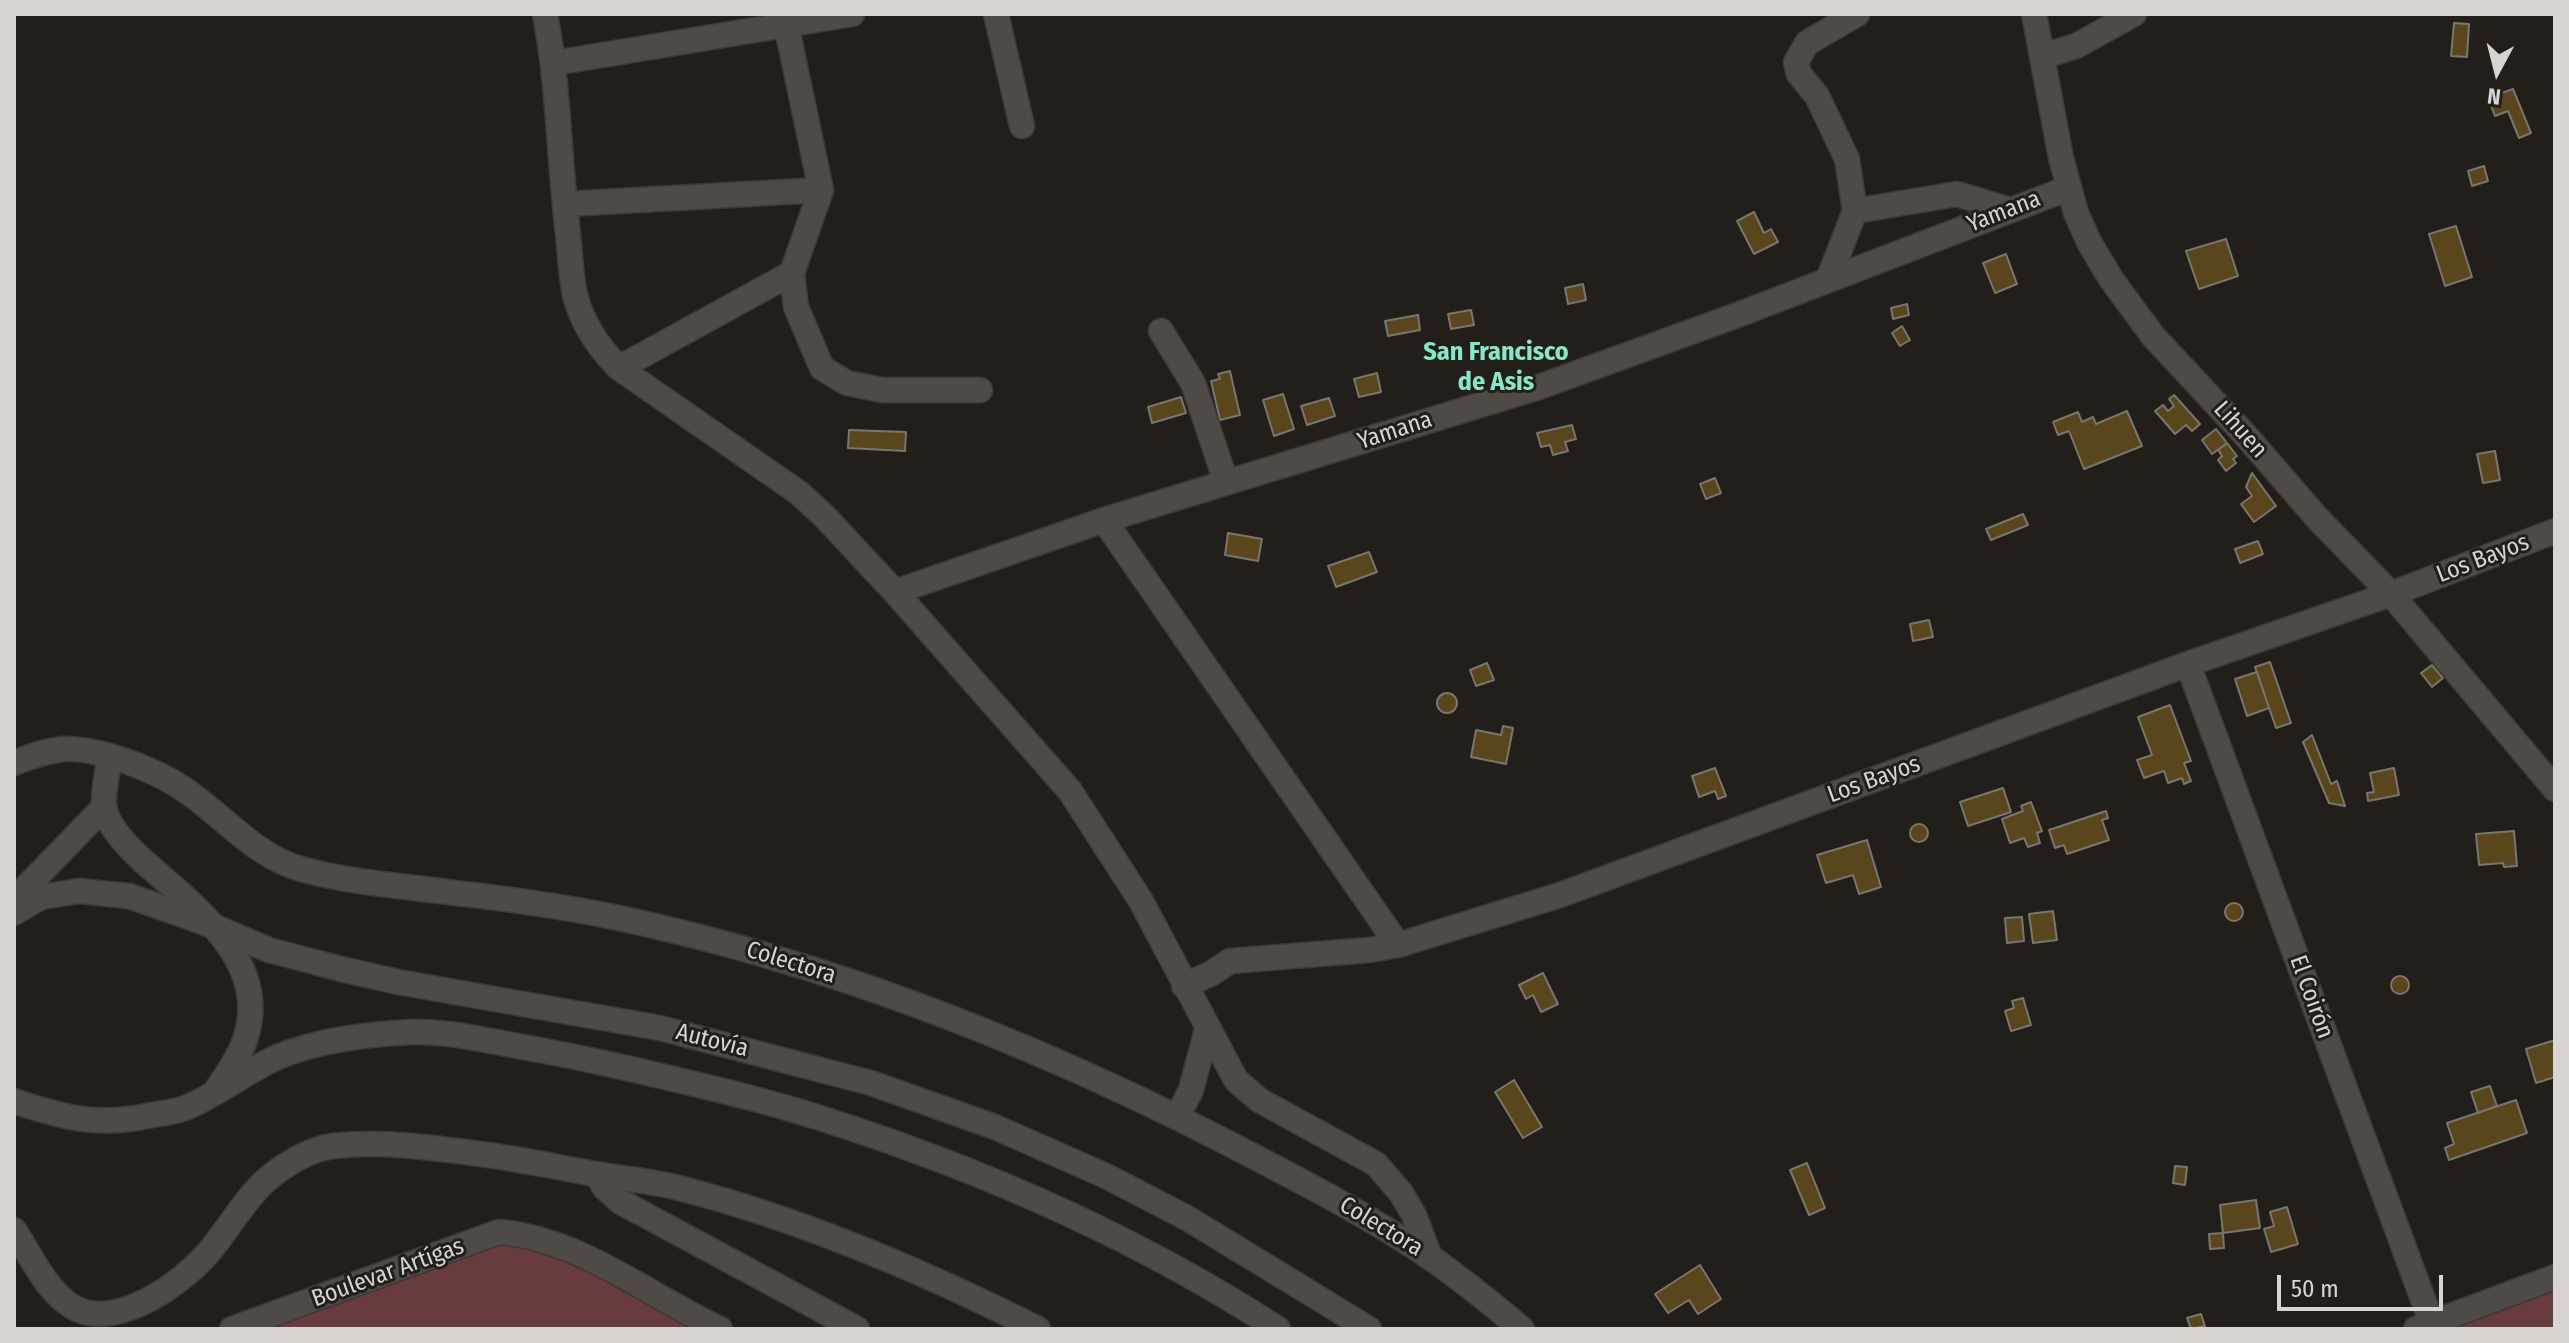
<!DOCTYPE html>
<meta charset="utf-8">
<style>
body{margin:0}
#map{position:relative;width:2569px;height:1343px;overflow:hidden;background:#221e1a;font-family:"Fira Sans Condensed",sans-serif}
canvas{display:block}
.frame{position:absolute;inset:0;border:16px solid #d8d4d2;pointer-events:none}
.north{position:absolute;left:2457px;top:32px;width:80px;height:80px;-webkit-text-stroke:6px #221e1a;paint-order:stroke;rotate:187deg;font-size:22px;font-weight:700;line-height:32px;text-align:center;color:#d8d4d2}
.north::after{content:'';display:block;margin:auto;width:28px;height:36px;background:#d8d4d2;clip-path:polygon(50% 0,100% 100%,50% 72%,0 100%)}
.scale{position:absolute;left:2277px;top:1275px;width:166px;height:36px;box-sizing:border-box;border:4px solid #d8d4d2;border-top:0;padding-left:10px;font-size:24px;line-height:28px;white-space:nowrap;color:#d8d4d2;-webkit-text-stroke:6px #221e1a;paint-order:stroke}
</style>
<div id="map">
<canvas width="2569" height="1343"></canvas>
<div class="frame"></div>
<div class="north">N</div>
<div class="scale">50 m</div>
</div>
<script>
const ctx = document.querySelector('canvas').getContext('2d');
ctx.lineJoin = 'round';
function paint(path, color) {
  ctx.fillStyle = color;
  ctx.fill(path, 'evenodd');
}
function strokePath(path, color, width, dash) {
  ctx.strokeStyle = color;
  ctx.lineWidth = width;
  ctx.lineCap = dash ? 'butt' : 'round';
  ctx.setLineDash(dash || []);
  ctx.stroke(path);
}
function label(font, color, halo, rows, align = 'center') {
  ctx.font = font + ' "Fira Sans Condensed",sans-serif';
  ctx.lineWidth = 6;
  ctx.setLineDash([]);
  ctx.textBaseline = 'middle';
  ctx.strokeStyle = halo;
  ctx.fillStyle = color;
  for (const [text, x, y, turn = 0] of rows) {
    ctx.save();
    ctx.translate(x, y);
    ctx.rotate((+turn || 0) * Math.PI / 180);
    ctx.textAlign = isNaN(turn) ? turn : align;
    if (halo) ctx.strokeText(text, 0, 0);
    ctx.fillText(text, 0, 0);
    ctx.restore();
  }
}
paint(new Path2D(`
 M 516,1234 L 720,1329 L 232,1329 Z
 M 2555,1291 L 2555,1329 L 2458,1329 L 2456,1325 Z`), '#683b3f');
const building = new Path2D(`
 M 2454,23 L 2469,24 L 2467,57 L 2451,56 Z
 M 2513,89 L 2531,133 L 2519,138 L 2508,111 L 2495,116 L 2488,98 Z
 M 2484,166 L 2488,181 L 2472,186 L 2468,171 Z
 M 1754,212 L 1764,233 L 1771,229 L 1778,242 L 1754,254 L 1737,221 Z
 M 2456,226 L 2472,277 L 2445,286 L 2429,234 Z
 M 2226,239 L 2238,276 L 2199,289 L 2186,251 Z
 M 2006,254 L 2017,284 L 1995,293 L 1983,263 Z
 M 1583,284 L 1586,300 L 1568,304 L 1565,288 Z
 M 1907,304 L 1909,315 L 1893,319 L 1891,308 Z
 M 1471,310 L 1474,325 L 1451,329 L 1448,314 Z
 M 1418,315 L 1420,330 L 1388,336 L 1385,321 Z
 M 1902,326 L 1910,340 L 1900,346 L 1892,333 Z
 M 1230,371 L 1240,415 L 1220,420 L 1211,381 L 1220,379 L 1218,374 Z
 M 1377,373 L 1381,392 L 1359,397 L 1354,379 Z
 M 1283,394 L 1294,429 L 1274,436 L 1263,400 Z
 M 2174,395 L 2200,424 L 2192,431 L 2186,425 L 2175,434 L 2155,411 L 2163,405 L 2168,411 L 2174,406 L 2169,399 Z
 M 1181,397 L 1186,413 L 1152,423 L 1148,407 Z
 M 1329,398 L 1335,416 L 1307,425 L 1301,406 Z
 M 2127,411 L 2142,446 L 2084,469 L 2069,431 L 2058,435 L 2053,422 L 2078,412 L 2082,422 L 2093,417 L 2096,424 Z
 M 1572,425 L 1576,439 L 1565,442 L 1568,451 L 1553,455 L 1550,445 L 1541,447 L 1537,433 Z
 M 2216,429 L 2227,443 L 2212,454 L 2202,440 Z
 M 849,430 L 906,432 L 905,451 L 848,448 Z
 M 2227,443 L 2237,456 L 2233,459 L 2236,463 L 2226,471 L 2218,460 L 2222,456 L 2218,450 Z
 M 2495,451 L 2500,480 L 2483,483 L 2477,454 Z
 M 2252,473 L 2276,506 L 2254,522 L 2241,504 L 2252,496 L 2246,487 Z
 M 1715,478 L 1721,493 L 1706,499 L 1700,484 Z
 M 2023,514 L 2028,525 L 1991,540 L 1986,529 Z
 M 1228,533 L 1262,539 L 1258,561 L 1225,555 Z
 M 2258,541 L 2263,554 L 2240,563 L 2235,549 Z
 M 1369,552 L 1377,572 L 1336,587 L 1328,566 Z
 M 1929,620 L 1933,637 L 1913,641 L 1910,624 Z
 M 2270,662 L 2291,723 L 2276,728 L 2255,667 Z
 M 1487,663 L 1494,680 L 1476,686 L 1470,670 Z
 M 2432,665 L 2443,678 L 2432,687 L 2421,673 Z
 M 2257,672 L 2269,708 L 2247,716 L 2235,679 Z
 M1437 703a10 10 0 1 1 20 0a10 10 0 1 1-20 0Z
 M 2170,705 L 2191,761 L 2184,763 L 2191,781 L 2184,784 L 2182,778 L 2168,783 L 2164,771 L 2144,778 L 2137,760 L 2152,755 L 2138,717 Z
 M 1503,726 L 1513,728 L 1506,764 L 1471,757 L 1476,730 L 1501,735 Z
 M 2312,735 L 2331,784 L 2337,781 L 2345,806 L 2329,803 L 2303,742 Z
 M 1715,768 L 1726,796 L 1718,799 L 1715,791 L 1699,797 L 1692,776 Z
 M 2394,768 L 2399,795 L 2368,801 L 2367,793 L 2374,792 L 2370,773 Z
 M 2003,788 L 2011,812 L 1968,826 L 1960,802 Z
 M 2031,802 L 2042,831 L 2037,833 L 2040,843 L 2028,847 L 2024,838 L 2010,843 L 2002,819 L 2023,811 L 2021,806 Z
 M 2106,811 L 2108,818 L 2102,820 L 2109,840 L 2067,854 L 2064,845 L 2055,848 L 2049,830 Z
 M1910 833a9 9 0 1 1 18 0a9 9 0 1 1-18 0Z
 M 2514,831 L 2517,866 L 2504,867 L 2503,863 L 2479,865 L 2476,834 Z
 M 1867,840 L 1881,887 L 1859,894 L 1853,875 L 1826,883 L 1817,855 Z
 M2225 912a9 9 0 1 1 18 0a9 9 0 1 1-18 0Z
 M 2053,911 L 2057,940 L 2033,943 L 2029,914 Z
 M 2022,917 L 2024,941 L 2007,943 L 2005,918 Z
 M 1543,973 L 1558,1004 L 1541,1012 L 1533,995 L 1526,999 L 1519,985 Z
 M2391 985a9 9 0 1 1 18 0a9 9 0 1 1-18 0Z
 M 2023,998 L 2031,1025 L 2011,1031 L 2005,1011 L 2014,1008 L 2012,1001 Z
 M 2555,1040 L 2555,1077 L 2536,1083 L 2526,1049 Z
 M 1514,1080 L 1542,1127 L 1523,1138 L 1495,1092 Z
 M 2490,1086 L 2497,1106 L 2478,1113 L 2471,1092 Z
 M 2516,1100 L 2527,1133 L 2449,1160 L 2445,1148 L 2454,1144 L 2447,1123 Z
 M 1807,1163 L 1825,1208 L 1809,1215 L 1790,1170 Z
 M 2175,1166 L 2187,1167 L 2185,1185 L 2173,1183 Z
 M 2256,1200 L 2260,1228 L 2223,1233 L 2220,1205 Z
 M 2287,1207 L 2298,1244 L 2271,1252 L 2264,1229 L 2274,1226 L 2270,1212 Z
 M 2223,1233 L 2224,1248 L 2210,1249 L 2209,1234 Z
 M 1700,1265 L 1721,1299 L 1698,1314 L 1689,1300 L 1668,1313 L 1655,1294 Z
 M 2201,1314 L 2205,1326 L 2191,1329 L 2187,1318 Z`);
paint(building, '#5a461c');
strokePath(building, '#79756f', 2);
const street = new Path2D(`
 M 545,14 C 559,87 559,161 568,234 C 570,254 571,276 575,295 C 582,323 599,348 619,368 L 799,493 L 825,517 L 895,592 L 1070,791 L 1141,901 L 1236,1080 L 1259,1100 L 1376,1164 L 1401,1193 L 1414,1215 L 1430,1257
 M 784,14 L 821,190 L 792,273 L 796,307 L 822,368 L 847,383 L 882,390 L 980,390
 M 996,14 L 1022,126
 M 2034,14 L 2061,158 L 2076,213 L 2089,242 L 2111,279 L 2153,336 L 2248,438 L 2318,519 L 2391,594 L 2555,789
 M 2043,56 L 2076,46 L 2134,14
 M 554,63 L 852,14
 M 565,204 L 821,190
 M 1855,211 L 1957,194 L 2010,210
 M 1828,280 L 1855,211 L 1847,159 L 1817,96 L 1799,74 L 1796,62 L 1807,43 L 1857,14
 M 1161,331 L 1193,383 L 1226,482
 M 619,368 L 792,273
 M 1104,520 L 1398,945
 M 895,592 L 1104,520 L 1539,387 L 1732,317 L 2069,188
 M 2188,664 L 2434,1329
 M 110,756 C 108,771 103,790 104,805 C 106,825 128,847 142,860 C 190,903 268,958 247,1033 C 242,1054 227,1074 215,1092
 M 14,763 C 29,757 46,751 62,749 C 100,747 162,772 192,795 C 228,821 256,856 301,869 C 340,880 383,884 423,889 C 489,897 554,904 619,918 C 830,963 1031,1042 1222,1140 C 1293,1177 1365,1213 1431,1258 C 1463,1280 1492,1304 1522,1329
 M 14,900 L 104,807
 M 1184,986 L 1212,973 L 1230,961 L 1369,950 L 1398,945 L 1560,895 L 2188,664 L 2391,594 L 2555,531
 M 1177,1117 L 1191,1090 L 1207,1029
 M 596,1174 L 605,1188 L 621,1202 L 857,1329
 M 14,1230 C 30,1254 43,1285 67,1303 C 109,1336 179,1286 208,1253 C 228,1230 242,1203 264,1182 C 282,1166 309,1149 333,1146 C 386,1140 442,1149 495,1156 C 529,1161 562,1168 596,1174 C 624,1179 652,1181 679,1188 C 800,1219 927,1273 1038,1329
 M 232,1329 L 499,1232 C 581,1239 648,1296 720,1329
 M 2416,1329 L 2555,1277`);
const secondary = new Path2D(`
 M 14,913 L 41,897 L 79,891 L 129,896 L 203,922 L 269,950 L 341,969 L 398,982 L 660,1028 L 871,1083 L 995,1127 L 1106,1176 L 1187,1218 L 1369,1329
 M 14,1101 C 64,1118 99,1127 152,1115 C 163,1113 175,1112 185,1108 C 218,1095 247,1070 280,1056 C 320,1040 368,1034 412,1032 C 444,1031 480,1039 512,1045 C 552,1052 591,1060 631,1069 C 694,1084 758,1098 820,1118 C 981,1169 1136,1237 1278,1329`);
strokePath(street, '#3d3936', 27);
strokePath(secondary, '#3d3936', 27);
strokePath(street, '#4f4a46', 24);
strokePath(secondary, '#4f4a46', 24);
label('24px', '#d8d4d2', '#221e1a', [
 ["Yamana",2004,212,-21],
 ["Lihuen",2240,430,48],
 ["Yamana",1395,431,-18],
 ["Los Bayos",2483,559,-21],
 ["Los Bayos",1874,780,-20],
 ["Colectora",791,963,17],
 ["El Coirón",2311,997,70],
 ["Autovía",712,1041,14],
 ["Colectora",1381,1227,31],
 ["Boulevar Artígas",388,1273,-20]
]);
label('bold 26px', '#88e7ca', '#221e1a', [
 ["San Francisco",1496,353],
 ["de Asis",1496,383]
]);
</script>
